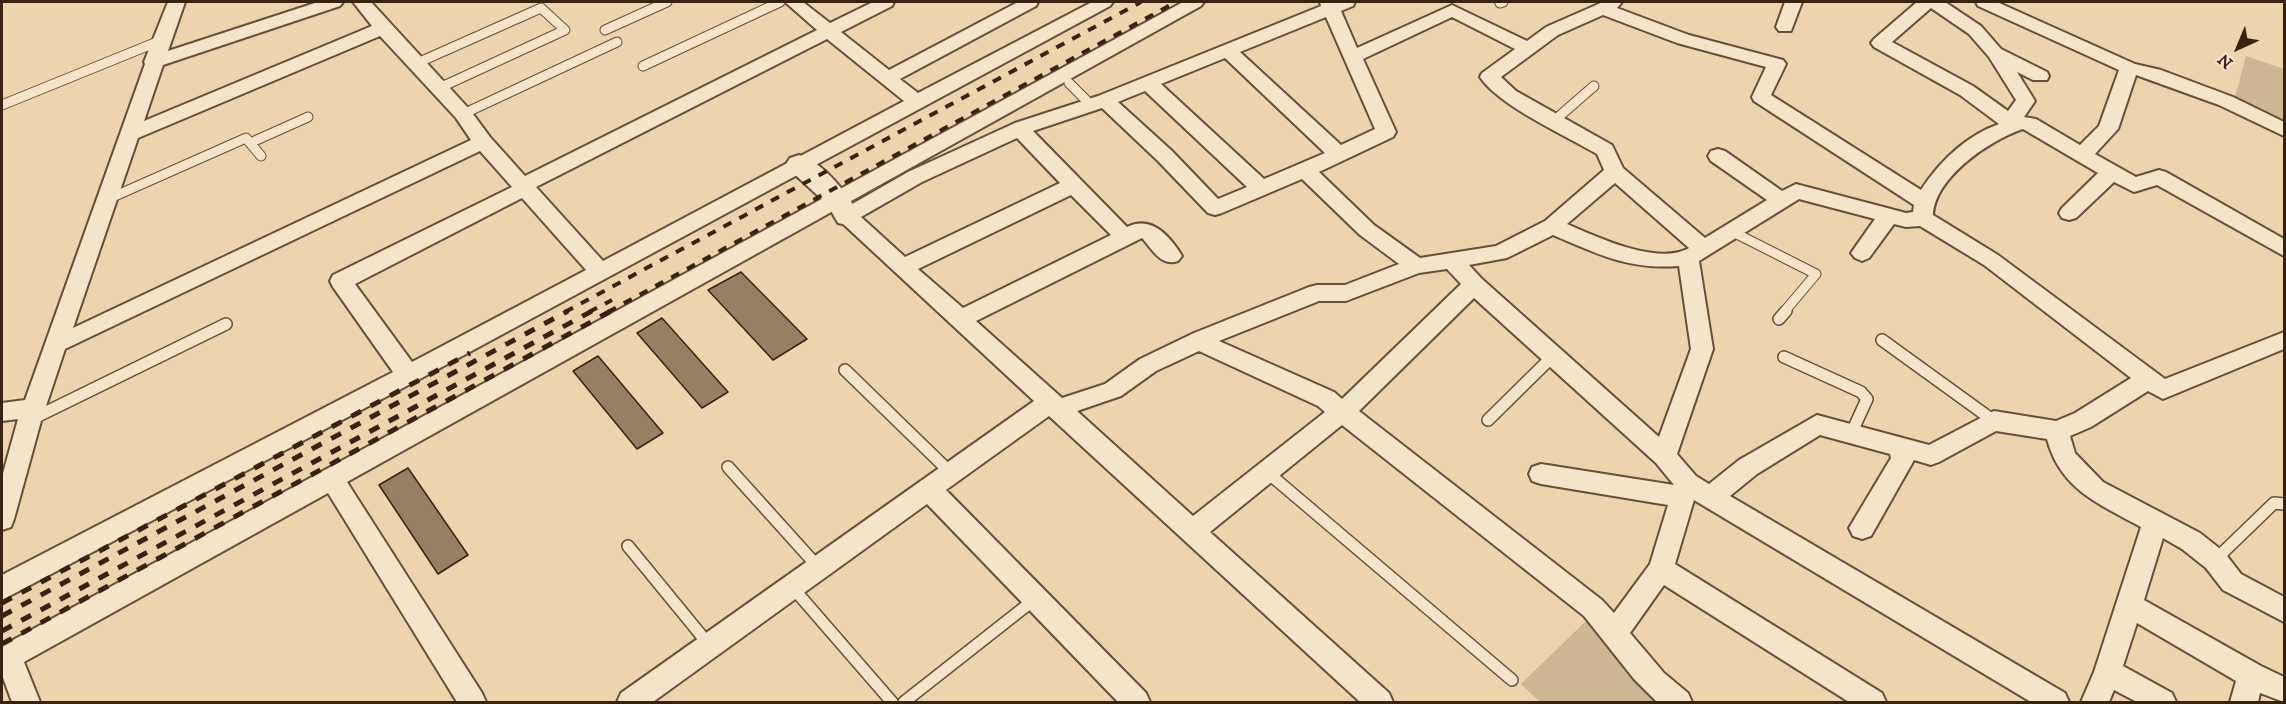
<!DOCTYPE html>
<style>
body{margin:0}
#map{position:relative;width:2286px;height:704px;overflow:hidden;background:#ecd5ad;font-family:"IM FELL DW Pica",serif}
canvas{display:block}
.frame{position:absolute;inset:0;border:3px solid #382312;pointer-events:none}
.north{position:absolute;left:2208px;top:18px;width:60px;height:60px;-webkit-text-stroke:4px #f3e4ca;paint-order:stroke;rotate:224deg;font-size:16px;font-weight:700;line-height:24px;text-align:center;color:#382312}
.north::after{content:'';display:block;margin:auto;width:21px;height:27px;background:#382312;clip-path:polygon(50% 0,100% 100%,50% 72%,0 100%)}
</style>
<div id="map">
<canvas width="2286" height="704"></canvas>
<div class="frame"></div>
<div class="north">N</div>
</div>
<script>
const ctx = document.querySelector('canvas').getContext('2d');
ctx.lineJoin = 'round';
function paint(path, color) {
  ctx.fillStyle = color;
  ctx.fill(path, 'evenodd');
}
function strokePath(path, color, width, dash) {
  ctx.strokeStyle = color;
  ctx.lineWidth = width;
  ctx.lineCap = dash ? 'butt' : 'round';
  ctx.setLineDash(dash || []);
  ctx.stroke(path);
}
paint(new Path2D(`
 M 2246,56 L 2284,69 L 2284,127 L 2265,119 L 2234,101 Z
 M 1590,617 L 1662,702 L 1540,702 L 1521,684 Z`), '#cdb793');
const building = new Path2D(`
 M 741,272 L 807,339 L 773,360 L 708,290 Z
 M 662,318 L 728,392 L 702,408 L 637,333 Z
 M 598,356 L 663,433 L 637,449 L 573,371 Z
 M 408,468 L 468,555 L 438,574 L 379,485 Z`);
paint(building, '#968063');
strokePath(building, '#382312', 1.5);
const serviceFar1 = new Path2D(`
 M 1500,3 L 1503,2
 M 605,30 L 667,2
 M 415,64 L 541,8 L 565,30 L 437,89
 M 643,66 L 780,2
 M 1069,83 L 1091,105
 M 2,105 L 162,40
 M 463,114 L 617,42
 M 1555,120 L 1594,86
 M 250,143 L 308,117
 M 106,200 L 246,138 L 261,156
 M 1733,232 L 1816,274 L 1784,312`);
const service = new Path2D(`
 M 1779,319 L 1786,311
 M 1882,340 L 1994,421
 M 1784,357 L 1861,392 L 1867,399 L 1851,434
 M 845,370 L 951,473
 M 32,419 L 226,324
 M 1488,420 L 1552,357
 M 728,467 L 819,568
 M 1267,472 L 1512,680
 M 628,546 L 710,646
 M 2215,560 L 2274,503 L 2284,504
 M 793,588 L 892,702
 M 904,702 L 1035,599`);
const minor = new Path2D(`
 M 168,2 L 185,2 L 168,51 L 318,2 L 343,2 L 340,6 L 163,65 L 144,121 L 372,26 L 353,2 L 371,2 L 470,110 L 490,137 L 525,176 L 817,30 L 785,2 L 803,2 L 830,23 L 873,2 L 894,2 L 892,6 L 841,32 L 889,70 L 1018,2 L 1038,2 L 1036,6 L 900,79 L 918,93 L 1092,2 L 1113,2 L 1110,6 L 416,381 L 2,600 L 2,575 L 393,372 L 333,287 L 330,281 L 333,275 L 512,187 L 480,151 L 65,349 L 41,421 L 14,519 L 11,527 L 2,530 L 2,477 L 18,419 L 2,421 L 2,403 L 25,400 L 145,64 L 144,62 ZM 380,36 L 456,118 L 471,140 L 73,328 L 138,138 ZM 827,39 L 904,101 L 603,261 L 536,187 ZM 522,198 L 586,270 L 412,362 L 355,284 Z
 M 1183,2 L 1204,2 L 1201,6 L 347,482 L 482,693 L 486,702 L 457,702 L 328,493 L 24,662 L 40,702 L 12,702 L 2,675 L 2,646 Z
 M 1320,2 L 1355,2 L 1353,6 L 1341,11 L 1357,48 L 1452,5 L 1527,41 L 1546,27 L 1603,2 L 1622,2 L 1617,8 L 1689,35 L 1783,60 L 1786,64 L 1771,95 L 1921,190 C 1940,161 1966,136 1999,124 L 1960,95 L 1874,47 L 1871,43 L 1874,39 L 1917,2 L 1945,2 L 1981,26 L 2001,49 L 2047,72 L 2049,76 L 2047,80 L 2033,80 L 2017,72 L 2035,101 L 2024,117 L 2036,119 L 2080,145 L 2099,126 L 2119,70 L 1978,6 L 1976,2 L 1997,2 L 2135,64 L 2161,70 L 2233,97 L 2284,122 L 2284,136 L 2219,105 L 2136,75 L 2118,129 L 2095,154 L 2136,177 L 2159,170 L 2166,172 L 2284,239 L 2284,256 L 2157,185 L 2134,192 L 2114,182 L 2076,218 L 2069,220 L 2062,218 L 2059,213 L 2062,208 L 2098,173 L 2023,129 C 1990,140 1935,177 1933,215 L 1998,255 L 2165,379 L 2284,332 L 2284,349 L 2163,399 L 2148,391 L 2091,427 L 2070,436 L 2075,453 L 2103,482 L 2200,533 L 2224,552 L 2241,574 L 2284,597 L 2284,622 L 2223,590 L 2206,568 L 2182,549 L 2163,538 L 2144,600 L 2261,666 L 2284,677 L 2284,702 L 2260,693 L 2258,702 L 2230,702 L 2236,681 L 2137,623 L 2123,666 L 2172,693 L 2176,702 L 2137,702 L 2114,690 L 2109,702 L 2081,702 L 2094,672 L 2141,527 C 2099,504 2060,489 2047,439 L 1996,431 L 1939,462 L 1931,465 L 1914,460 L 1871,536 L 1862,539 L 1853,536 L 1849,528 L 1891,458 L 1890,454 L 1820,435 L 1757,474 L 1730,496 L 2065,693 L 2069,702 L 2031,702 L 1694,500 L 1675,564 L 1882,693 L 1886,702 L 1849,702 L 1664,585 L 1630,633 L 1664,673 L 1688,693 L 1692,702 L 1657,702 L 1634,679 L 1584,616 L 1342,425 L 1210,532 L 1389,693 L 1393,702 L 1360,702 L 1049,416 L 946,490 L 1146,693 L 1150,702 L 1118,702 L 927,504 L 653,702 L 617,702 L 621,693 L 1034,401 L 840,221 L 837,216 L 840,211 L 908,172 L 1015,123 L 1098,96 L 1321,6 ZM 1931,8 L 1969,34 L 1989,57 L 2016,100 L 2008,111 L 1973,86 L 1892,42 ZM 1603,15 L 1677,43 L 1766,67 L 1752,97 L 1754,101 L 1914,205 L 1913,212 L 1906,213 L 1796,184 L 1782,191 L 1725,151 L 1718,149 L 1711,151 L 1708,156 L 1711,161 L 1767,200 L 1705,238 L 1623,168 L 1612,145 L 1516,91 L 1501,77 L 1558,35 ZM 1326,17 L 1375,129 L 1341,145 L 1240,52 ZM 1452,17 L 1515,49 L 1482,73 L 1480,77 C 1498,105 1566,136 1597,154 L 1604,170 L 1545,221 L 1496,246 L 1420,258 L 1374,225 L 1319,172 L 1393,137 L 1396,132 L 1363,59 ZM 1225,58 L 1325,153 L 1264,179 L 1161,84 ZM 1145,91 L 1247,187 L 1218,199 L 1172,151 L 1118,102 ZM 1102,108 L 1158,161 L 1208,213 L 1215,215 L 1222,213 L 1302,179 L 1360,235 L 1399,264 L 1345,285 L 1317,285 L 1309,287 L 1194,333 L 1140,359 L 1105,384 L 1062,398 L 976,321 L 1142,238 C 1152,249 1161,267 1178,261 L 1182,256 C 1170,236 1151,215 1127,227 L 1033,131 ZM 1017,138 L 1060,183 L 905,257 L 861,217 L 922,182 ZM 1615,183 L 1689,248 C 1658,266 1597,237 1567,224 ZM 1071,195 L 1111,235 L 963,308 L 918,269 ZM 1799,199 L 1875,219 L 1851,253 L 1855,258 L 1862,261 L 1869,258 L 1894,224 L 1906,227 L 1920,226 L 1984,265 L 2131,378 L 2075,413 L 2056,421 L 1994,411 L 1929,445 L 1817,415 L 1739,460 L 1709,484 L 1696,476 L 1677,454 L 1713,349 L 1699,261 ZM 1553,235 C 1598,254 1628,270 1679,266 L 1691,349 L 1659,437 L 1482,279 L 1469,265 L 1507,258 ZM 1447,269 L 1461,284 L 1342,399 L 1334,392 L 1219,341 L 1319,301 L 1346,301 L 1419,273 ZM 1474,298 L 1656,463 L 1674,485 L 1541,464 L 1532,467 L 1529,474 L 1532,481 L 1541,484 L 1668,505 L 1650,564 L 1614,613 L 1602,600 L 1359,411 ZM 1199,351 L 1318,406 L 1325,412 L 1193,516 L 1077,411 L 1121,396 L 1156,371 Z
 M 1785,2 L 1802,2 L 1791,31 L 1779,31 L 1776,27 Z`);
const tertiary = new Path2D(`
 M 799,155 C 824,163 848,194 860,216 L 856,223 L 847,225 L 838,223 L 827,204 L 790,170 L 786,164 L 790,158 Z`);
strokePath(serviceFar1, '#655039', 11);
strokePath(service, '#655039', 14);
strokePath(minor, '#655039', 4);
strokePath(tertiary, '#655039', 4);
strokePath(serviceFar1, '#f3e4ca', 9);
strokePath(service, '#f3e4ca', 11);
paint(minor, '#f3e4ca');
paint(tertiary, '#f3e4ca');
strokePath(new Path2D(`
 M 565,312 L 1141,2
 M 589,312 L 612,300
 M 608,312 L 1176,2`), '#382312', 4, [9, 9]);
strokePath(new Path2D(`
 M 2,603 L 470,353
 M 2,616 L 568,311
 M 2,631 L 592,311
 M 2,644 L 611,311`), '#382312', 5, [11, 11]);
</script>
